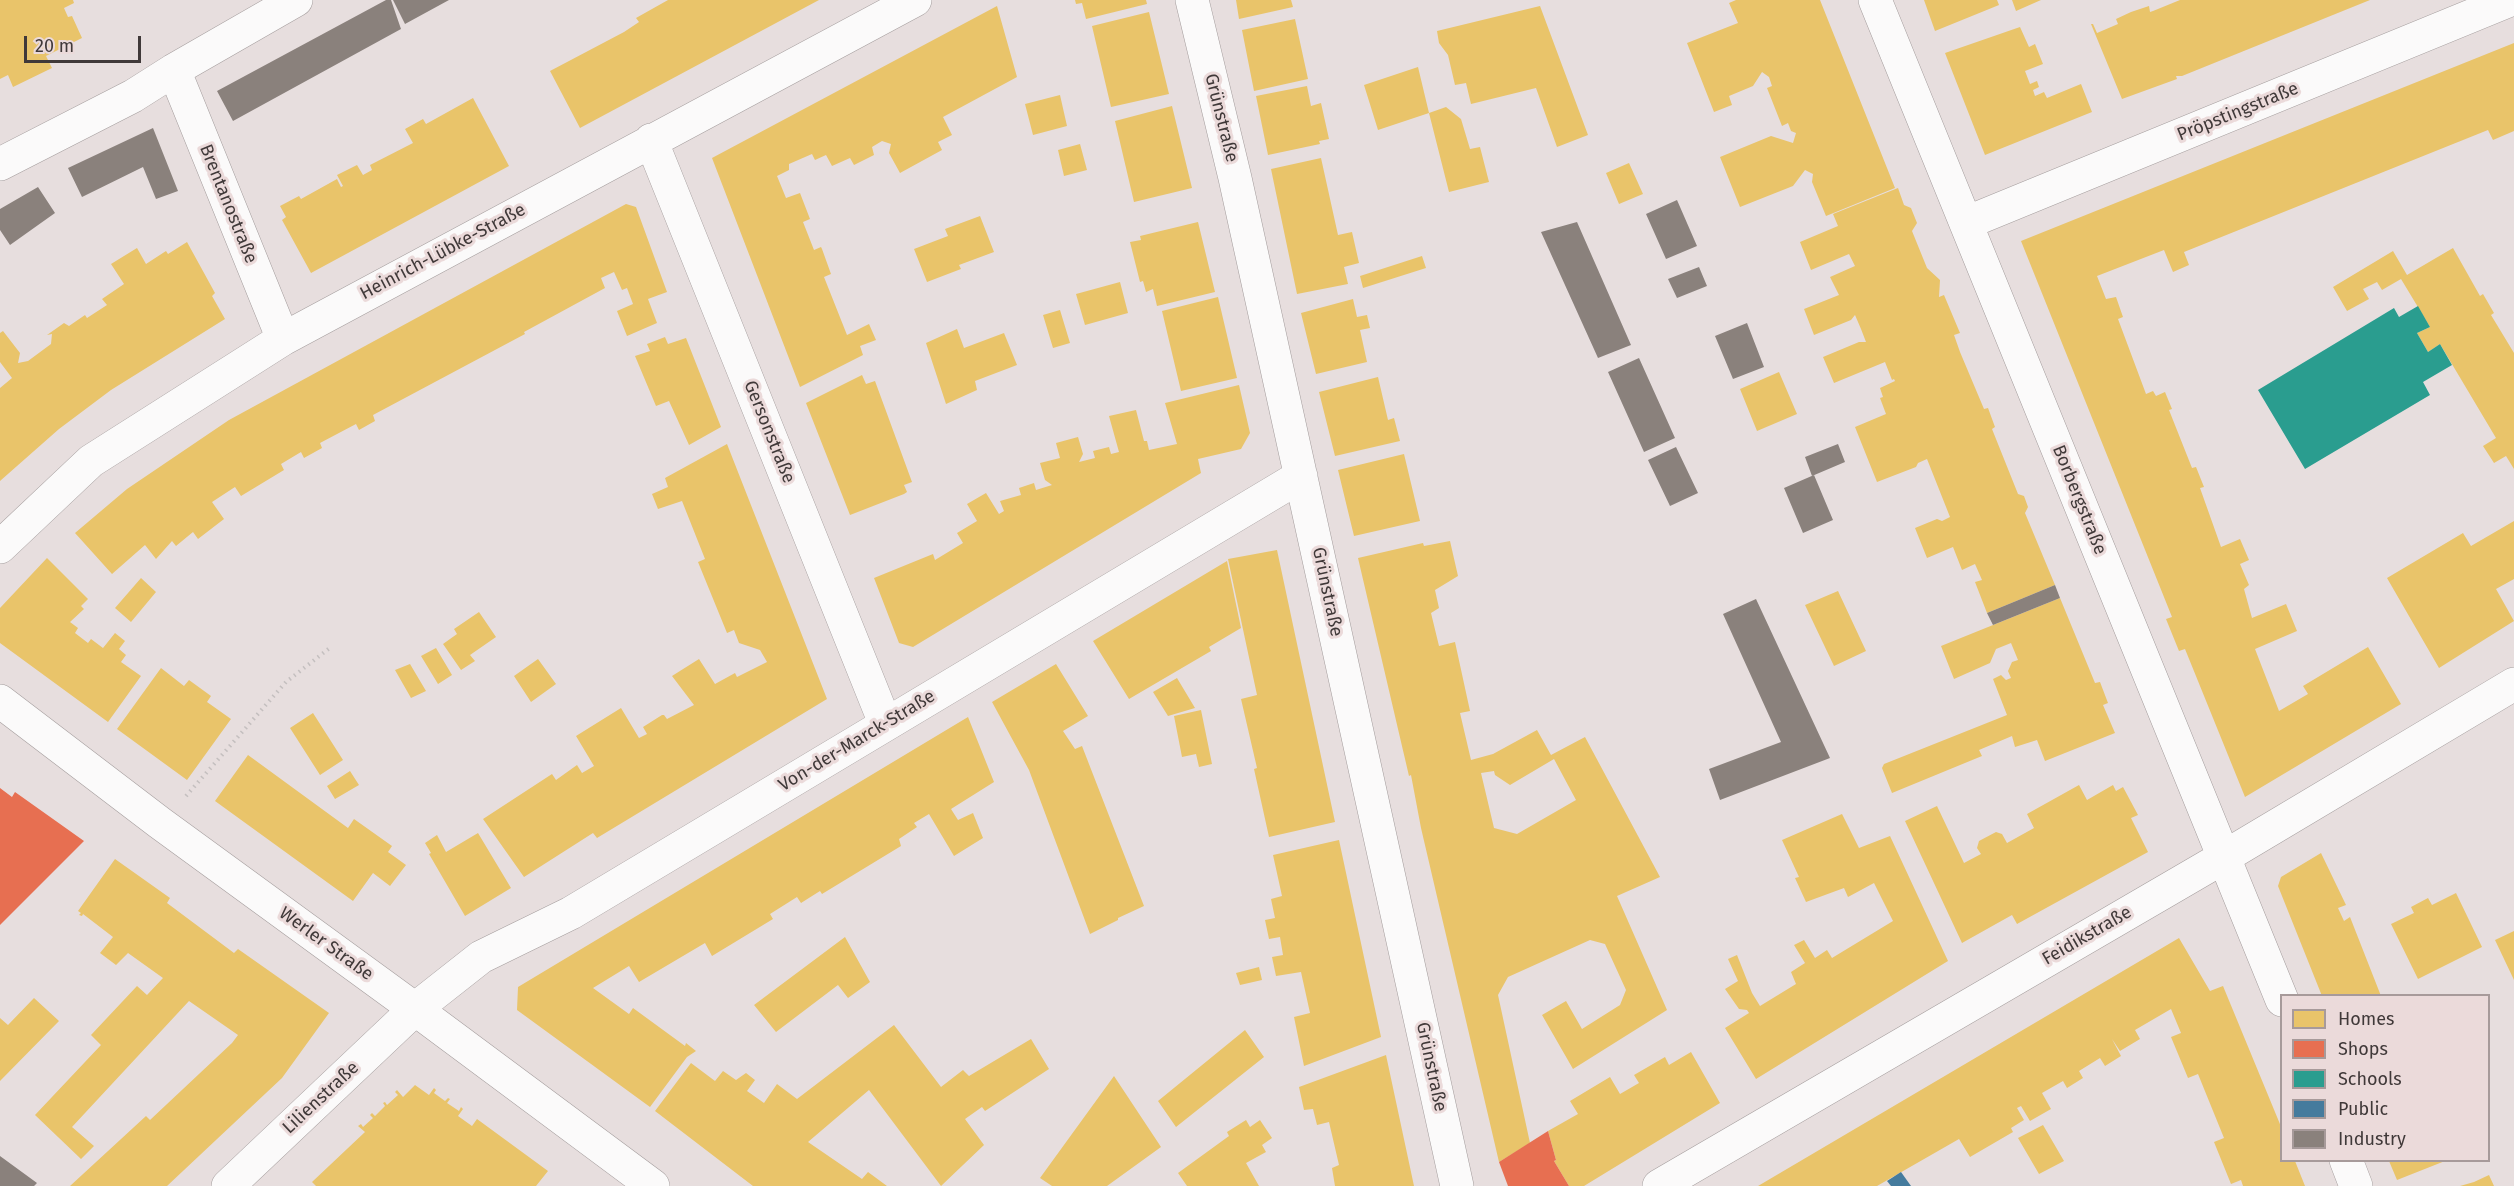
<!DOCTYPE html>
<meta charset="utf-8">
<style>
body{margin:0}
#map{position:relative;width:2514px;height:1186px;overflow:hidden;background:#e7dede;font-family:"Fira Sans",sans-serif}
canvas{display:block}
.legend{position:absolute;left:2280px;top:994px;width:210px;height:168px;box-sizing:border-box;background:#ebdada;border:2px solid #a79a9a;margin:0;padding:8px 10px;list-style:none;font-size:18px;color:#403939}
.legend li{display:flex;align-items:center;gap:12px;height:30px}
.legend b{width:30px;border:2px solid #a79a9a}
.scale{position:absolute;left:24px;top:36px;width:117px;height:27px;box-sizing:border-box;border:3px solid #403939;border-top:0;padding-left:8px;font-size:18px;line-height:21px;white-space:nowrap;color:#403939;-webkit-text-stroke:4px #ebdada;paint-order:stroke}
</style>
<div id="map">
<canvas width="2514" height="1186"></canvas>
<ul class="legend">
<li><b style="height:16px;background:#e9c46a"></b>Homes</li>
<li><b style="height:16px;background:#e76f51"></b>Shops</li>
<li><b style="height:16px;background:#2a9d8f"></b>Schools</li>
<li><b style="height:16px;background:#457b9d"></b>Public</li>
<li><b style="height:16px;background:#8a817c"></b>Industry</li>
</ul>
<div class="scale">20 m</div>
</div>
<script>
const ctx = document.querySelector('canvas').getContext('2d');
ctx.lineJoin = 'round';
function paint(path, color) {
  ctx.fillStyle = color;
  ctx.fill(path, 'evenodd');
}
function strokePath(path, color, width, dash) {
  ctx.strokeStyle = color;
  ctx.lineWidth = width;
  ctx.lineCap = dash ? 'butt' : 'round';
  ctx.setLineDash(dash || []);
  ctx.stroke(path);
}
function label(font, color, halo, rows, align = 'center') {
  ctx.font = font + ' "Fira Sans",sans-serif';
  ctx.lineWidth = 6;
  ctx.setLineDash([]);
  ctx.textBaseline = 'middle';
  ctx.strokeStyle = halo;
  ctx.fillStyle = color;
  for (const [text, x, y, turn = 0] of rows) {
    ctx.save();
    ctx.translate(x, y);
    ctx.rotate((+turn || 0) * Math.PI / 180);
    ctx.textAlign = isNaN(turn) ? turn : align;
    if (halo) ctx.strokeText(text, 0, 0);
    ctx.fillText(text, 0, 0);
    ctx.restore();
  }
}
paint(new Path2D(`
 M 0,0 L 73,0 L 74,3 L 64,8 L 68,17 L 72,16 L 82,38 L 46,56 L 52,68 L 13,87 L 8,75 L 0,79 Z
 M 668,0 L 819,0 L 580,128 L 550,71 L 624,32 L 639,22 L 636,18 Z
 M 1075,0 L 1146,0 L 1147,4 L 1086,19 L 1082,3 L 1076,4 Z
 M 1236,0 L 1291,0 L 1293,7 L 1239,19 Z
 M 1736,0 L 1820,0 L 1895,188 L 1826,216 L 1812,182 L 1813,174 L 1805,170 L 1793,186 L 1740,207 L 1720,157 L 1771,136 L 1793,143 L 1796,133 L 1791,131 L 1788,123 L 1782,126 L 1767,88 L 1772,86 L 1769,77 L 1762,72 L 1753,86 L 1729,96 L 1732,105 L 1714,112 L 1687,43 L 1738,23 L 1729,3 Z
 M 1924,0 L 1997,0 L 1999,5 L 1935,31 Z
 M 2012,0 L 2041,0 L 2016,11 Z
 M 2180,0 L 2370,0 L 2182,76 L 2176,76 L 2177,79 L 2122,99 L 2091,24 L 2093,24 L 2097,33 L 2118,24 L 2116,19 L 2131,12 L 2149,6 L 2150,12 L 2153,11 Z
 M 997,6 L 1017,77 L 943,117 L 952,135 L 938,142 L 942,150 L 900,173 L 889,153 L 891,144 L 882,141 L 872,147 L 874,155 L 854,165 L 850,158 L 832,166 L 826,155 L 815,160 L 812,154 L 789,164 L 789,170 L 777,176 L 786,198 L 800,193 L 810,219 L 803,222 L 814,250 L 821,247 L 822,249 L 831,274 L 824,277 L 847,335 L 869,324 L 876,340 L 860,346 L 863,355 L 800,387 L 712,158 Z
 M 1540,6 L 1588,135 L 1557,147 L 1536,88 L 1471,104 L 1466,83 L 1455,85 L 1448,55 L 1439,43 L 1437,31 Z
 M 1149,12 L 1169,94 L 1111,107 L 1092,26 Z
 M 1295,19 L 1308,79 L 1254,91 L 1242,30 Z
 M 2020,27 L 2029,47 L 2035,44 L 2043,64 L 2025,71 L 2030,84 L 2037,81 L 2039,87 L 2033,90 L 2035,96 L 2044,92 L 2047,98 L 2081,84 L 2092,112 L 1985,155 L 1945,53 Z
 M 2514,43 L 2514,131 L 2493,140 L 2488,130 L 2184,252 L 2189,265 L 2173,272 L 2164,250 L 2097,276 L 2106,299 L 2116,297 L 2123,317 L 2118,319 L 2146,394 L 2153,391 L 2156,396 L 2165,392 L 2172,409 L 2169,410 L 2192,468 L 2196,467 L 2204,487 L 2200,488 L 2221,547 L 2240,539 L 2249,560 L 2240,564 L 2249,585 L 2244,589 L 2252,618 L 2286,604 L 2297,631 L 2255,649 L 2279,711 L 2308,694 L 2303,686 L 2368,647 L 2401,704 L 2245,797 L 2185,649 L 2179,651 L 2166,619 L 2172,617 L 2021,241 Z
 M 1418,67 L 1429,113 L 1446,107 L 1461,119 L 1470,149 L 1480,147 L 1489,182 L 1449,192 L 1429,113 L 1378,130 L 1364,85 Z
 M 1307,86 L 1311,106 L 1321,103 L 1329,139 L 1319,141 L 1320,144 L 1268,155 L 1256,96 Z
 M 1060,95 L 1067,126 L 1033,135 L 1025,104 Z
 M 473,98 L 509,166 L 311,273 L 282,220 L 286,217 L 280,206 L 299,196 L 301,199 L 337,179 L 341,187 L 343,186 L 337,175 L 357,165 L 363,175 L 372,170 L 370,165 L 413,143 L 405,129 L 423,119 L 426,124 Z
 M 1172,106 L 1192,188 L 1134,202 L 1115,121 Z
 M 1080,144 L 1087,170 L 1064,176 L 1058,150 Z
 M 1321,158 L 1338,235 L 1352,232 L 1359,263 L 1344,267 L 1348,284 L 1297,294 L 1271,169 Z
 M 1629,163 L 1643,194 L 1619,204 L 1606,173 Z
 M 1898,188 L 1904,205 L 1911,208 L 1917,223 L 1912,231 L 1927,268 L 1940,280 L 1939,297 L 1944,295 L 1960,333 L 1954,335 L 1960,352 L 1984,409 L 1988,408 L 1995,427 L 1992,429 L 2018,494 L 2024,496 L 2028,507 L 2025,513 L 2055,585 L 1987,613 L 1975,582 L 1982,580 L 1975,564 L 1962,570 L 1953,547 L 1927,558 L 1915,528 L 1937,519 L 1942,521 L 1950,517 L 1927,459 L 1918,463 L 1916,467 L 1877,482 L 1855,427 L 1886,414 L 1880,398 L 1883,397 L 1880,388 L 1895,381 L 1894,379 L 1892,380 L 1885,362 L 1834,383 L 1823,357 L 1859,342 L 1866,342 L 1861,329 L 1855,315 L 1851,320 L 1814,335 L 1804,309 L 1839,295 L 1830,277 L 1855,266 L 1849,254 L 1811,270 L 1800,242 L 1838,226 L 1833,214 Z
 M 626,204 L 636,207 L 667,292 L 648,299 L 657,323 L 627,336 L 617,311 L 633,304 L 627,288 L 622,290 L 614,272 L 601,278 L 605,288 L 524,332 L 525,334 L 373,415 L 375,421 L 359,430 L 356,424 L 320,443 L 322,448 L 304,458 L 301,452 L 281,464 L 284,470 L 241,496 L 235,487 L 212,502 L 224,519 L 198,539 L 193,532 L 176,546 L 172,541 L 156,559 L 145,545 L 112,574 L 75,533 L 127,489 L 229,420 Z
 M 980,216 L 994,252 L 959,265 L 961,269 L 927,282 L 914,249 L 948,236 L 945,229 Z
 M 1198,222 L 1215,292 L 1157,306 L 1153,289 L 1146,292 L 1143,281 L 1140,282 L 1130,242 L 1141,240 L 1140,236 Z
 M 187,242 L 215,293 L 212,296 L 225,319 L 111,390 L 59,429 L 0,481 L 0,388 L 12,378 L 0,362 L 0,333 L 3,331 L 20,353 L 18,363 L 28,361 L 51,344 L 52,334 L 47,335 L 64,323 L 69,326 L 85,315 L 87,318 L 107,305 L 102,299 L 124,284 L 111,264 L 137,248 L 146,264 L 166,251 L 168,254 Z
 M 2453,248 L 2480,296 L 2483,294 L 2494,313 L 2491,315 L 2514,353 L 2514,469 L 2506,456 L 2494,463 L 2483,446 L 2496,438 L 2440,344 L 2428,352 L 2417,333 L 2430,327 L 2401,279 L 2382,290 L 2377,282 L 2363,289 L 2369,299 L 2347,311 L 2333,287 L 2393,251 L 2407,275 Z
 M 1422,256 L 1426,268 L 1363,288 L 1360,276 Z
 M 1120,282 L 1128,313 L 1085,325 L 1076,294 Z
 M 1218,297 L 1237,378 L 1181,391 L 1162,311 Z
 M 1353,299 L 1357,317 L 1367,315 L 1370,328 L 1360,330 L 1367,362 L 1316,374 L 1301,313 Z
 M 1060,310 L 1070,343 L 1053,348 L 1043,315 Z
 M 957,329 L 964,348 L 1004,333 L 1017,365 L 975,381 L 977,390 L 946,404 L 926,343 Z
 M 665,337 L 668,344 L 686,338 L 721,427 L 689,445 L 669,401 L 656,406 L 635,356 L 650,351 L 647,344 Z
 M 1779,372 L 1797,414 L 1757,431 L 1740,389 Z
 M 862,375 L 866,384 L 875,381 L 912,482 L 904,485 L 907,492 L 904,494 L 850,515 L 806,403 Z
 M 1378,377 L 1388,420 L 1394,418 L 1400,441 L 1335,456 L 1319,392 Z
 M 1239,385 L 1250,433 L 1241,449 L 1198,459 L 1201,473 L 913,647 L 899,643 L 874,578 L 933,554 L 935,560 L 963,543 L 957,533 L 977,521 L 967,504 L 986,493 L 999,514 L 1004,511 L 1000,501 L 1021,495 L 1019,488 L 1034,483 L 1036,490 L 1052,485 L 1045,480 L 1040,463 L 1060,458 L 1056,443 L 1078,437 L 1083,454 L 1079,462 L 1095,458 L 1093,451 L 1109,447 L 1111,454 L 1119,452 L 1109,416 L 1136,410 L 1144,441 L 1147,441 L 1149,450 L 1177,444 L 1165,403 Z
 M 727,444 L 827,699 L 597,838 L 593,833 L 524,877 L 483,819 L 552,774 L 556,780 L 577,765 L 582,773 L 594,766 L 576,736 L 621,708 L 639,738 L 647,734 L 643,727 L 662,715 L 664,715 L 667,719 L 694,705 L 672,676 L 699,659 L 715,684 L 735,673 L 737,677 L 767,662 L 760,650 L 739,643 L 734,630 L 727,633 L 698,562 L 705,559 L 682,501 L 658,509 L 652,494 L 668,487 L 665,478 Z
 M 1404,454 L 1420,521 L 1354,536 L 1338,470 Z
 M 2514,521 L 2514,579 L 2496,589 L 2514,621 L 2439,668 L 2387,578 L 2463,533 L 2471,546 Z
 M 1450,541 L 1458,576 L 1435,590 L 1439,608 L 1431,613 L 1439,646 L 1455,642 L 1470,711 L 1460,713 L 1471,760 L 1493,754 L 1537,730 L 1551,755 L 1585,737 L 1660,877 L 1617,896 L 1667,1010 L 1573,1069 L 1542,1015 L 1566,1001 L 1582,1029 L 1620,1005 L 1626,990 L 1605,944 L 1590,940 L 1508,977 L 1498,995 L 1530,1143 L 1499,1162 L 1421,828 L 1411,775 L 1409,776 L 1358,558 L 1423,543 L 1424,546 ZM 1554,759 L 1576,800 L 1517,834 L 1494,828 L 1481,773 L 1494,771 L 1495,775 L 1510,785 Z
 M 1277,550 L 1335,822 L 1269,837 L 1254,769 L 1257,768 L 1241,699 L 1257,695 L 1228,559 Z
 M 47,558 L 88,599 L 81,606 L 84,609 L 70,622 L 78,628 L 75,633 L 88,643 L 91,639 L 103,648 L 115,633 L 125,641 L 119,649 L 126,655 L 121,662 L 141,676 L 108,722 L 0,643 L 0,608 Z
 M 1227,561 L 1241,628 L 1209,647 L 1211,651 L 1129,699 L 1093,641 Z
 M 141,578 L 156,592 L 131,622 L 115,608 Z
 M 1838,591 L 1866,651 L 1834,666 L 1805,605 Z
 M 2060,598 L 2095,683 L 2100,682 L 2108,703 L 2103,705 L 2115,733 L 2045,761 L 2037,740 L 2015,747 L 2012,736 L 1979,750 L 1982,756 L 1892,793 L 1882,768 L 1884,764 L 2007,715 L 1993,679 L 2001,675 L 2006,680 L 2011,678 L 2008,671 L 2012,662 L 2018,660 L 2011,643 L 1996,649 L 1990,663 L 1954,679 L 1941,646 Z
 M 479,612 L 496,637 L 470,655 L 475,661 L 461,670 L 443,644 L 457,634 L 454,629 Z
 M 436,648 L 452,675 L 438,684 L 421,656 Z
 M 538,659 L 556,684 L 531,702 L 514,676 Z
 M 410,664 L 426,691 L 411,698 L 395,670 Z
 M 1056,664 L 1088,716 L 1063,731 L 1075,749 L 1082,746 L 1144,906 L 1118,918 L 1118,920 L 1090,934 L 1029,770 L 992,702 Z
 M 161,668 L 184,686 L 189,680 L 211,696 L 207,702 L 231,719 L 187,780 L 117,729 Z
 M 1177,678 L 1195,708 L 1168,716 L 1153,692 Z
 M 1201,710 L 1212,764 L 1199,767 L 1196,754 L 1182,757 L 1174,716 Z
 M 313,713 L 343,760 L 320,775 L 290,728 Z
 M 968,717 L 994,782 L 951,809 L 958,820 L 973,813 L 983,838 L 954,856 L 929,814 L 914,823 L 917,827 L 899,839 L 901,846 L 822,894 L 820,891 L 801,903 L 797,897 L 770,914 L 773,919 L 712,956 L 705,943 L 639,982 L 629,966 L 593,988 L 629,1014 L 633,1008 L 685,1046 L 686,1043 L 696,1051 L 687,1057 L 650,1107 L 517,1010 L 518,987 Z
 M 248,755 L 348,828 L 354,819 L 392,846 L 388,852 L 406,865 L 390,886 L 373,873 L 353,901 L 215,801 Z
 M 350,771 L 359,785 L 335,799 L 327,786 Z
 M 2079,785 L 2087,800 L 2113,785 L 2116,791 L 2123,787 L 2138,815 L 2131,818 L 2148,852 L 2017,924 L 2012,915 L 1962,943 L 1905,821 L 1937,806 L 1964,863 L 1981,854 L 1977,848 L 1979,841 L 1996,832 L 2002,834 L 2007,843 L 2034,828 L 2027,814 Z
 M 1842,814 L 1859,848 L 1890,836 L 1948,961 L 1756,1079 L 1725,1028 L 1749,1013 L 1747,1010 L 1739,1009 L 1725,989 L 1738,981 L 1728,959 L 1737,955 L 1752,993 L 1760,1006 L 1796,984 L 1791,972 L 1805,963 L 1794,945 L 1804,940 L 1815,958 L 1827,950 L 1832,958 L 1893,921 L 1874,883 L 1848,897 L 1844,888 L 1806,902 L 1795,878 L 1799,877 L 1782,840 Z
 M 478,833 L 511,888 L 465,916 L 429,854 L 431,853 L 425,843 L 437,835 L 446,852 Z
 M 1339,840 L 1381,1037 L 1304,1066 L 1294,1017 L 1310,1013 L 1301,972 L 1276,976 L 1272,957 L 1283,955 L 1280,937 L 1269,939 L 1265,920 L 1275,918 L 1271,899 L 1282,896 L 1273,855 Z
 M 2321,853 L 2346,905 L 2338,908 L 2344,921 L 2350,917 L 2381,996 L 2322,996 L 2278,886 L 2281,877 Z
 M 115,859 L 170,898 L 167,903 L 234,953 L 238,949 L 329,1013 L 282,1078 L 167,1186 L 70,1186 L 146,1116 L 150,1120 L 232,1043 L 238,1035 L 189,1001 L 72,1127 L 94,1146 L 81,1159 L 35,1115 L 101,1045 L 91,1035 L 137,986 L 147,995 L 163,978 L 128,953 L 116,965 L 100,953 L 113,937 L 83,914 L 82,916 L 79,915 L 81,913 L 78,911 Z
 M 2456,893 L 2482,947 L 2418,979 L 2391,924 L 2414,913 L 2411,907 L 2428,898 L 2432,905 Z
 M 2514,931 L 2514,980 L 2495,940 Z
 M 845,937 L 870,982 L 848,998 L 838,985 L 776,1032 L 754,1005 Z
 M 2179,938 L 2210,991 L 2223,986 L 2282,1129 L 2282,1161 L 2295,1161 L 2305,1186 L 2243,1186 L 2241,1180 L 2231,1184 L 2214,1142 L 2224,1138 L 2198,1074 L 2188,1078 L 2171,1037 L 2181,1033 L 2171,1009 L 2135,1030 L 2140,1039 L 2120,1051 L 2112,1039 L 2121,1056 L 2105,1066 L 2100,1058 L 2079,1071 L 2083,1078 L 2067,1088 L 2063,1081 L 2042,1093 L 2051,1109 L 2030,1121 L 2021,1106 L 2017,1108 L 2024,1120 L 2011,1128 L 2013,1132 L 1970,1157 L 1959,1139 L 1877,1186 L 1758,1186 Z
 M 1259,967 L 1262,980 L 1240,985 L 1236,973 Z
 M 34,998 L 59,1021 L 0,1081 L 0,1018 L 8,1025 Z
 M 894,1025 L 941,1087 L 963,1070 L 969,1076 L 1031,1039 L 1049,1069 L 985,1111 L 982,1107 L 965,1119 L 984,1145 L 941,1186 L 869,1090 L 808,1142 L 862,1179 L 868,1172 L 887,1186 L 753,1186 L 655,1111 L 691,1063 L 715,1081 L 723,1071 L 736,1080 L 746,1073 L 755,1080 L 747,1091 L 764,1103 L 777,1084 L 797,1099 Z
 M 1245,1030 L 1264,1057 L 1176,1127 L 1158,1101 Z
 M 1691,1052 L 1720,1103 L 1584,1186 L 1569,1186 L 1554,1161 L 1556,1160 L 1548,1131 L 1578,1114 L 1570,1101 L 1610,1077 L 1620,1094 L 1639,1083 L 1634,1075 L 1665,1057 L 1669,1065 Z
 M 1386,1055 L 1414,1186 L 1335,1186 L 1332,1168 L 1339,1165 L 1329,1122 L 1317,1125 L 1313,1109 L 1304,1110 L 1299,1087 Z
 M 1114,1076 L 1161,1147 L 1107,1186 L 1052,1186 L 1040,1178 Z
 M 415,1085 L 429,1095 L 434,1088 L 436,1090 L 434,1093 L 445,1101 L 448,1098 L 450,1099 L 447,1103 L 459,1111 L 461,1107 L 463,1109 L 458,1116 L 472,1126 L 477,1119 L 548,1171 L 536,1186 L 316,1186 L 312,1182 L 365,1132 L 358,1126 L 361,1124 L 363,1127 L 373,1118 L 370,1115 L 372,1113 L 375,1116 L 385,1106 L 383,1103 L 385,1102 L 387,1105 L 398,1095 L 395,1092 L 397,1090 L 403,1097 Z
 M 1246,1120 L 1250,1127 L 1260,1120 L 1272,1138 L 1262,1145 L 1266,1152 L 1246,1163 L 1259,1186 L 1187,1186 L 1178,1173 L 1229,1136 L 1227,1132 Z
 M 2043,1125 L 2064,1161 L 2039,1174 L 2018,1138 Z
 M 2389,1161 L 2445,1161 L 2397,1180 Z
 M 2489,1175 L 2494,1186 L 2460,1186 L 2474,1182 Z`), '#e9c46a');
paint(new Path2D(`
 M 0,788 L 12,797 L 15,792 L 84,841 L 0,925 Z
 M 1548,1131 L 1556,1160 L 1554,1161 L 1569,1186 L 1508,1186 L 1499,1162 Z`), '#e76f51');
paint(new Path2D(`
 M 2418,306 L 2430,327 L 2417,333 L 2428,352 L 2440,344 L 2452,365 L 2423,382 L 2430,395 L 2305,469 L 2258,390 L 2394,308 L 2399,317 Z`), '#2a9d8f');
paint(new Path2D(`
 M 1901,1172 L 1911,1186 L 1891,1186 L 1887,1181 Z`), '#457b9d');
paint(new Path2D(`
 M 386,0 L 391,0 L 401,29 L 233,121 L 217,91 Z
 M 393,0 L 449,0 L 405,24 Z
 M 153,128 L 178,191 L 156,199 L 143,167 L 82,197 L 68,168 Z
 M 38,187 L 55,213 L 10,245 L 0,230 L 0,209 Z
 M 1677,200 L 1697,246 L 1666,259 L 1646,214 Z
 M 1577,222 L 1631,345 L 1598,358 L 1541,232 Z
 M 1699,267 L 1707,286 L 1677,298 L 1668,279 Z
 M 1747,323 L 1764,367 L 1733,379 L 1715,336 Z
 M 1639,358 L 1675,438 L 1644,452 L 1608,372 Z
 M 1838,444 L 1845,462 L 1812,476 L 1805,457 Z
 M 1676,447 L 1698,493 L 1670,506 L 1648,460 Z
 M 1814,475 L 1833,520 L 1803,533 L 1784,488 Z
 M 2055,585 L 2060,598 L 1993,625 L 1987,613 Z
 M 1756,599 L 1830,758 L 1720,800 L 1709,769 L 1781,742 L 1723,614 Z
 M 0,1156 L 37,1183 L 34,1186 L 0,1186 Z`), '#8a817c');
const minor = new Path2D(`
 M 1192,0 L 1235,178 L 1457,1186
 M 1875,0 L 2282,1000
 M 174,70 L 283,339
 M 651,140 L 885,723
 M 0,164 L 133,96 L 174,70 L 296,0
 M 1966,223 L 2510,0
 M 0,547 L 91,461 L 283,339 L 915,0
 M 2346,1160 L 2356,1186
 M 228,1186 L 415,1009 L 481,957 L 571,913 L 1301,476
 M 1659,1186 L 2224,857 L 2514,684`);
const major = new Path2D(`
 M 0,701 L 160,823 L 415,1009 L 653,1186`);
strokePath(minor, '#a49d9d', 34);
strokePath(major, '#a49d9d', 34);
strokePath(new Path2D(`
 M 186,796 L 286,682 L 331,647`), '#c4bfbf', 4, [1.5, 4.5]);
strokePath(minor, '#fbfafa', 33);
strokePath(major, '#fbfafa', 33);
label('18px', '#403939', '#ebdada', [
 ["Pröpstingstraße",2238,112,-22],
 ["Grünstraße",1221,118,76],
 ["Brentanostraße",228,204,68],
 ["Heinrich-Lübke-Straße",443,252,-28],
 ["Gersonstraße",769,432,68],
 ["Borbergstraße",2079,500,68],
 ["Grünstraße",1327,592,78],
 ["Von-der-Marck-Straße",857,741,-31],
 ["Feidikstraße",2087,936,-30],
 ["Werler Straße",326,944,36],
 ["Grünstraße",1431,1067,78],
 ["Lilienstraße",321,1098,-43]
]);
</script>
